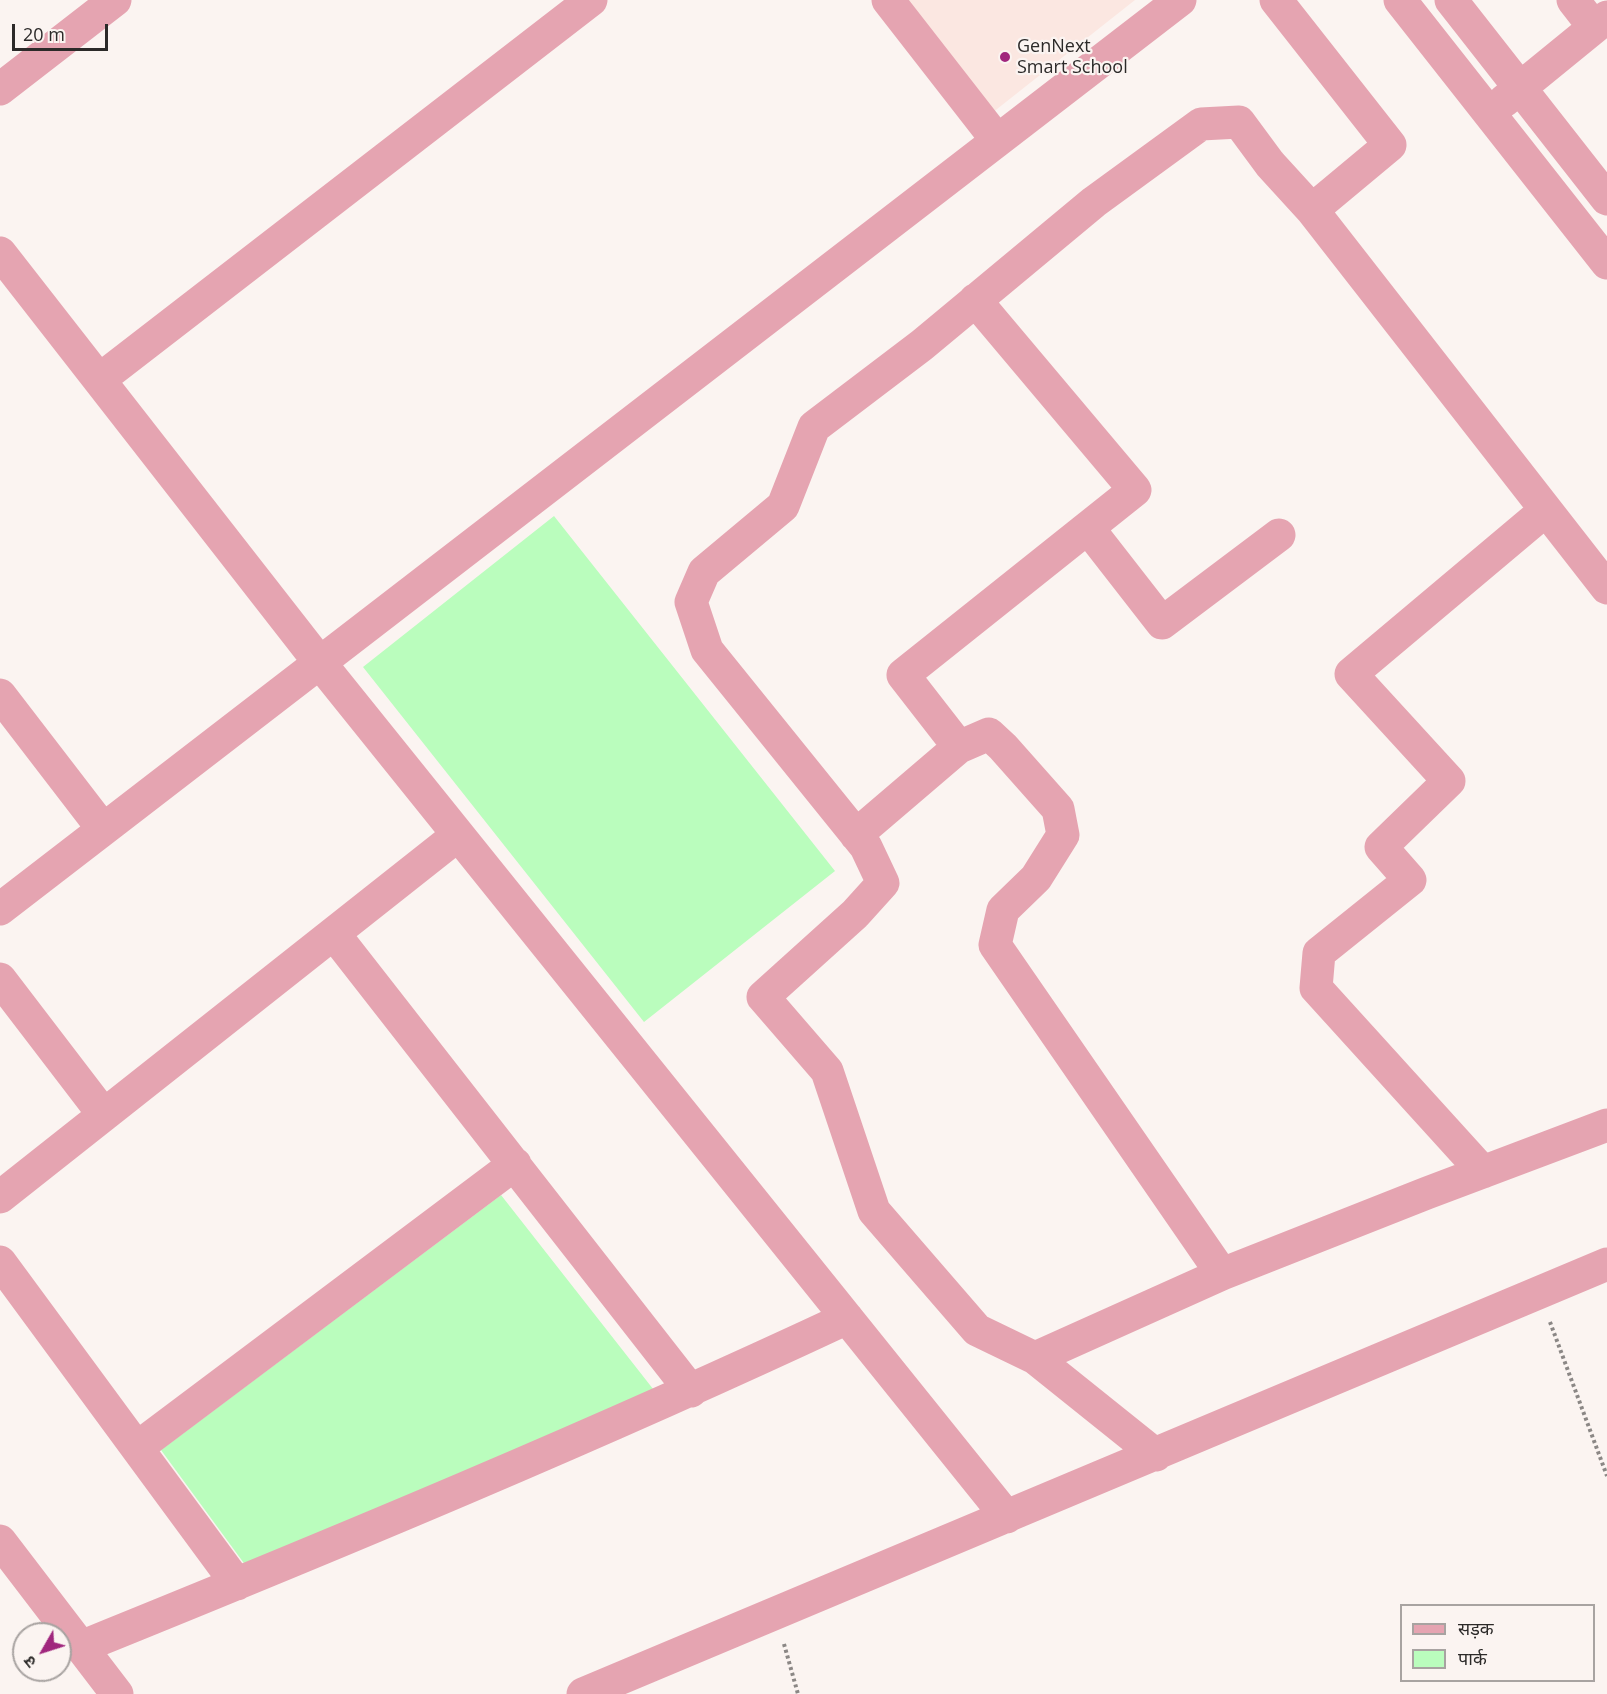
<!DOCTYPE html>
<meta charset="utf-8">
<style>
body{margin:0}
#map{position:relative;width:1607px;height:1694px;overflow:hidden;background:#fbf4f1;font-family:"Open Sans","Noto Sans Devanagari",sans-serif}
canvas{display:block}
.legend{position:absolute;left:1400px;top:1604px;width:195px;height:78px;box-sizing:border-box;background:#fbf4f1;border:2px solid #a8a3a1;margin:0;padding:8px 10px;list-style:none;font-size:18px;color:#2c2a29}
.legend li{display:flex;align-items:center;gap:12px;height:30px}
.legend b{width:30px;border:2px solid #a8a3a1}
.north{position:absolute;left:12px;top:1622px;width:60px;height:60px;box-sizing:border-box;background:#fbf4f1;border:2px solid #a8a3a1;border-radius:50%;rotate:231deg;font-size:16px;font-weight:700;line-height:24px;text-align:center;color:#2c2a29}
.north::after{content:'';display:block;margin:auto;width:21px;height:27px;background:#a0267d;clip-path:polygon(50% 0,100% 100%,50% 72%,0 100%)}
.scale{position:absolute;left:12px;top:24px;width:96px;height:27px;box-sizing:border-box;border:3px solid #2c2a29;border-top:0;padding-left:8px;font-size:18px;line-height:21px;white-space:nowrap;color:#2c2a29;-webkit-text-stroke:4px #fbf4f1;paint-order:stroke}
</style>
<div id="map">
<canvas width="1607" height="1694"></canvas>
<ul class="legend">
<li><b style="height:8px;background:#e5a4b1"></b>सड़क</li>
<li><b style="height:16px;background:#bafdbd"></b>पार्क</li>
</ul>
<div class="north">उ</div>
<div class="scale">20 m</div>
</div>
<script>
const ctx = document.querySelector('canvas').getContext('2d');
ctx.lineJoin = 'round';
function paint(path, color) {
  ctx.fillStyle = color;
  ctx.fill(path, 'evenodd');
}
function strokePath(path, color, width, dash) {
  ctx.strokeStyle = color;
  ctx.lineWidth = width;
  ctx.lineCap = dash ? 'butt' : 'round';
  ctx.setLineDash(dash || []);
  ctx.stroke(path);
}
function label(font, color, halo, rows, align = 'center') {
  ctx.font = font + ' "Open Sans",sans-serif';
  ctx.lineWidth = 4.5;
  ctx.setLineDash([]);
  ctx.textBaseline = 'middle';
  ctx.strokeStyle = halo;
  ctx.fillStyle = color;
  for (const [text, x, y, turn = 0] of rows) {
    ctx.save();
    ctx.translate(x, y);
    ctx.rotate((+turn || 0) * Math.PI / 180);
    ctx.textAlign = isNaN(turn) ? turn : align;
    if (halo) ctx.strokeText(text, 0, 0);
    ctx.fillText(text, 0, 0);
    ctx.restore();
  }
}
paint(new Path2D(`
 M 902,0 L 1135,0 L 992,113 Z`), '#fbe7e1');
paint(new Path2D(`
 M 554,516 L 835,871 L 644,1022 L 363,667 Z
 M 501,1195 L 657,1394 L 246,1566 L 161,1450 Z`), '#bafdbd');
strokePath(new Path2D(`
 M 1550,1322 L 1607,1476
 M 784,1644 L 798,1694`), '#8b8785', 4, [3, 3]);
strokePath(new Path2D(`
 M 888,0 L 997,140
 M 1276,0 L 1390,145 L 1312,210
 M 1400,0 L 1607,263
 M 1451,0 L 1607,199
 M 1573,0 L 1594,27
 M 0,89 L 115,0
 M 1504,101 L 1607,17
 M 0,253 L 320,663 L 1007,1517
 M 99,380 L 591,0
 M 1088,528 L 1162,623 L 1279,535
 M 1607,588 L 1312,210 L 1270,164 L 1239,122 L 1201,124 L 1094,202 L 922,345 L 814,427 L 783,506 L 704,572 L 691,602 L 707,650 L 866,847 L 883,883 L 855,914 L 763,997 L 827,1071 L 874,1211 L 977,1330 L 1035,1358 L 1222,1274 L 1427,1193 L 1607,1125
 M 0,695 L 103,829
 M 959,747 L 903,675 L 1135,490 L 975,300
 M 856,835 L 959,747 L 989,734 L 1003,747 L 1058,809 L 1063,835 L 1036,878 L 1003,910 L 995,945 L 1222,1274
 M 0,909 L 1180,0
 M 334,934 L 691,1391
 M 0,979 L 104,1115
 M 1483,1172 L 1316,988 L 1319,953 L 1410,880 L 1381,847 L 1449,781 L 1351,674 L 1546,510
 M 0,1197 L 458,835
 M 0,1262 L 237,1584
 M 1035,1358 L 1156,1455
 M 138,1447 L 515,1164
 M 0,1541 L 117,1694
 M 81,1647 C 338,1543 595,1436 847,1318
 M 583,1694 L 1607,1264`), '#e5a4b1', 33);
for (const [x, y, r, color] of [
 [1005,57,6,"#a0267d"]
]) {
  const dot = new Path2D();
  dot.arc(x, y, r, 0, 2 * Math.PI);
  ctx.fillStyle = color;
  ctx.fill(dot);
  strokePath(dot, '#fbf4f1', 2);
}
label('18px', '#2c2a29', '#fbf4f1', [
 ["GenNext",1017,47],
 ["Smart School",1017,68]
], 'left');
</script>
